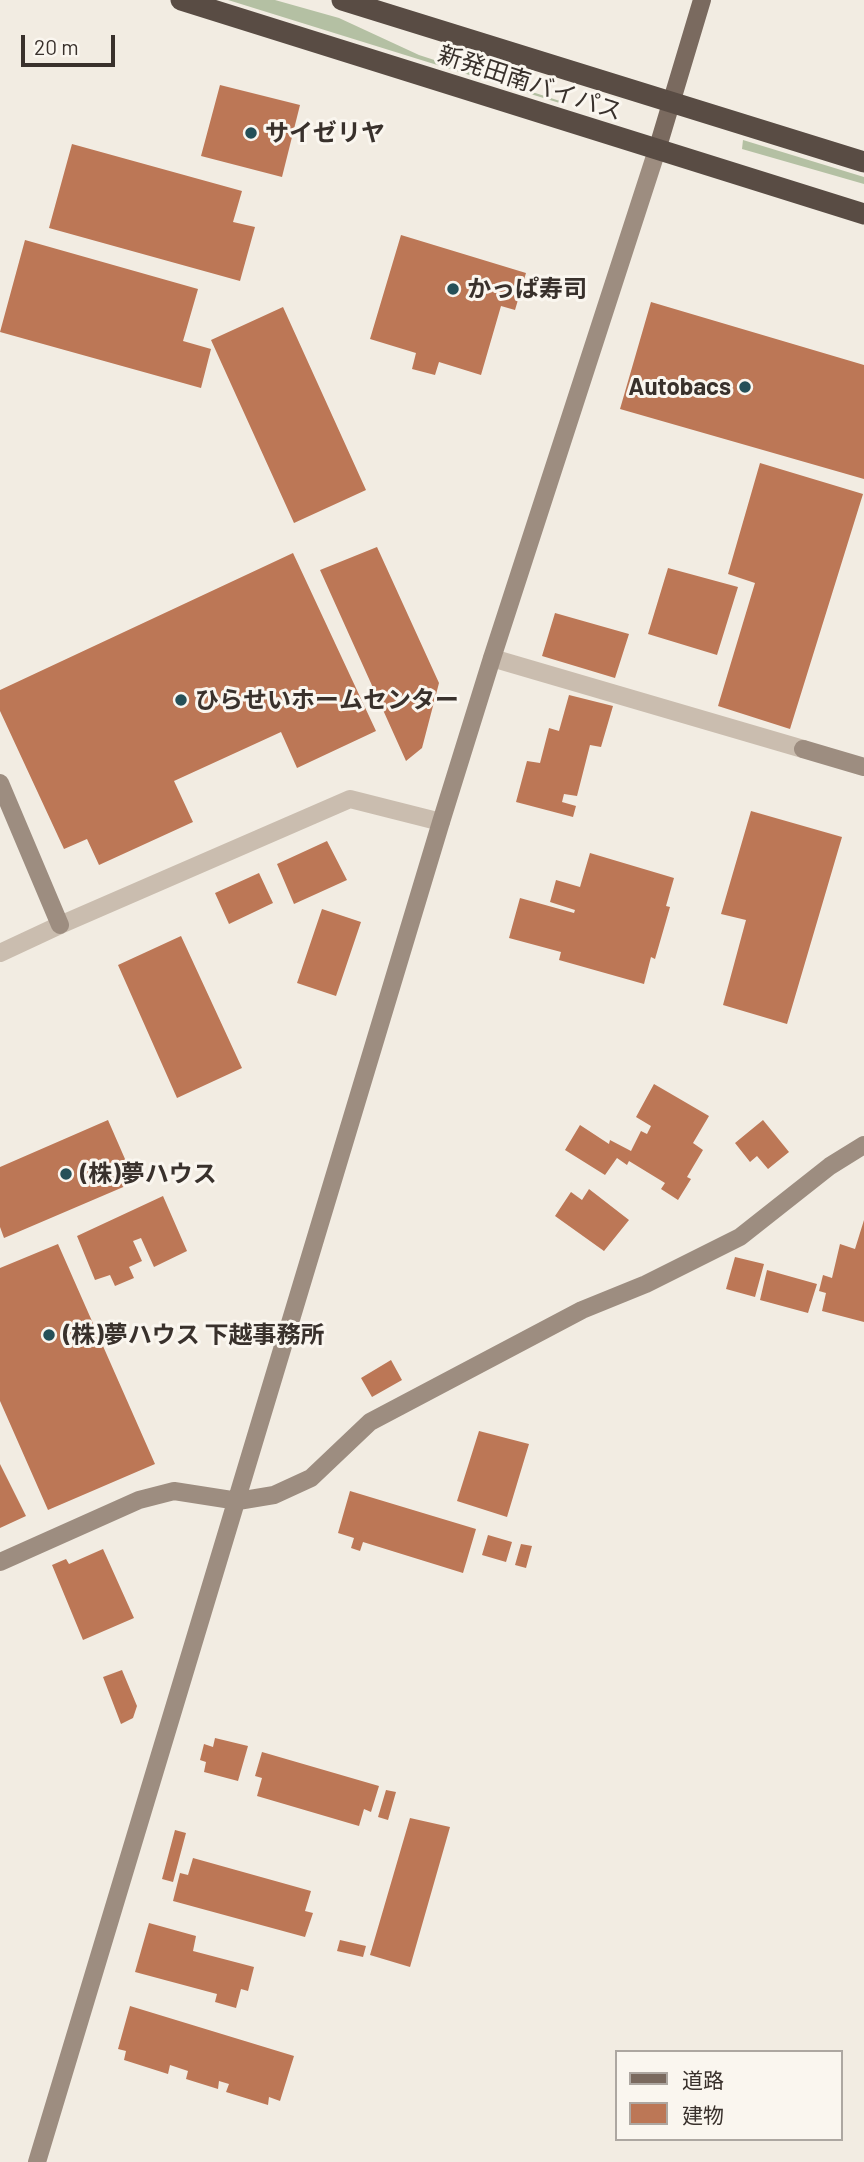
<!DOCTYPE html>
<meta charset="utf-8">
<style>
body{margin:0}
#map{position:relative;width:864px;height:2162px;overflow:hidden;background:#f2ece2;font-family:Barlow,"Noto Sans JP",sans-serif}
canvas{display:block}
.legend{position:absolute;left:615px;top:2050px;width:228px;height:91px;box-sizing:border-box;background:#faf6ef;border:2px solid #ada7a1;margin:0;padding:9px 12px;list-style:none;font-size:21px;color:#39312c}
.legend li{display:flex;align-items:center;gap:14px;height:35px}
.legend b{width:35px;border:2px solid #ada7a1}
.scale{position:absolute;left:21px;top:35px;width:94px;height:32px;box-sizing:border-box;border:4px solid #39312c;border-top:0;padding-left:9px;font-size:21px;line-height:24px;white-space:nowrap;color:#39312c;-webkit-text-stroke:5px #faf6ef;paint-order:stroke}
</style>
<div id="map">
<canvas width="864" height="2162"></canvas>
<ul class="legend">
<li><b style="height:9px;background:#7a6a5f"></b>道路</li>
<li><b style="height:19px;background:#bc7756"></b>建物</li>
</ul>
<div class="scale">20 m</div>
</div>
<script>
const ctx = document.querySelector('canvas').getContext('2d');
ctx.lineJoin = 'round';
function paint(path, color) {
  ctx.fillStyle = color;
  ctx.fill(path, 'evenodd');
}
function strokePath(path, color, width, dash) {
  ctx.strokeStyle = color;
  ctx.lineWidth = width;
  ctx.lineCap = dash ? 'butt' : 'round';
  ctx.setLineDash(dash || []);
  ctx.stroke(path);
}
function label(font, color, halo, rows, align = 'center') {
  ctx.font = font + ' Barlow,"Noto Sans JP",sans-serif';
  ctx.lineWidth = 6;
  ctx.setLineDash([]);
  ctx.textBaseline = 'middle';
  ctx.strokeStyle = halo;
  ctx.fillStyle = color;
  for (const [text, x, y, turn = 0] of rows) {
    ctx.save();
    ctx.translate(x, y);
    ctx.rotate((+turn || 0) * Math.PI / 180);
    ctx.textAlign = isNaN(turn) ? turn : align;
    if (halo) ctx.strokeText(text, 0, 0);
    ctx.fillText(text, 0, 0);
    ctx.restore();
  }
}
paint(new Path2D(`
 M 228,0 L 275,0 L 339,18 L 419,55 L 566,103 L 566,105 Z
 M 743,140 L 864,177 L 864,184 L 742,149 Z`), '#b4c0a3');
paint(new Path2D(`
 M 220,85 L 300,105 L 282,177 L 201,156 Z
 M 72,144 L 242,191 L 233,222 L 255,227 L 240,281 L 49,228 Z
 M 401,235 L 526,273 L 515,310 L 501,306 L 481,375 L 439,362 L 435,375 L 412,369 L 416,353 L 370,339 Z
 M 25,240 L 198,289 L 183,341 L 211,349 L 201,388 L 0,332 Z
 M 651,302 L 864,365 L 864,479 L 620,409 Z
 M 283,307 L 366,490 L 294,523 L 211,340 Z
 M 760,463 L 863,494 L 790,729 L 718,706 L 755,583 L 728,574 Z
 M 377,547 L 439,683 L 422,748 L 406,761 L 320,570 Z
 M 293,553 L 376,731 L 297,768 L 281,732 L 174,781 L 193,822 L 99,865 L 87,839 L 64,849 L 0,711 L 0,690 Z
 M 668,568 L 738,587 L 717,655 L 648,634 Z
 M 555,613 L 629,634 L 615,678 L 542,656 Z
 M 569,695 L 613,706 L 601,747 L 590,745 L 577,796 L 564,794 L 562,802 L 576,806 L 573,817 L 516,802 L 527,761 L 540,763 L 549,728 L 559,731 Z
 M 751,811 L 842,837 L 787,1024 L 723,1005 L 746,920 L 721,914 Z
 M 327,841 L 347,880 L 294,904 L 277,864 Z
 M 590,853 L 674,878 L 666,906 L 670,907 L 655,959 L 651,957 L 644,984 L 559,960 L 561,952 L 509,938 L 520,898 L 574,913 L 575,910 L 550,902 L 556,880 L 580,887 Z
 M 259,873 L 273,903 L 229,924 L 215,893 Z
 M 322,909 L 361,922 L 336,996 L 297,983 Z
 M 181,936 L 242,1068 L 177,1098 L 118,965 Z
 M 654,1084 L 709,1116 L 693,1143 L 703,1150 L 687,1177 L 691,1179 L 678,1200 L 661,1189 L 665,1183 L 629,1161 L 627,1165 L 617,1158 L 605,1175 L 565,1150 L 580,1125 L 609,1144 L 610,1140 L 631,1151 L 641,1131 L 647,1134 L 651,1126 L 636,1117 Z
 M 108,1120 L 135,1182 L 4,1238 L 0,1227 L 0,1167 Z
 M 763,1120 L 789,1152 L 768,1169 L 757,1156 L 750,1162 L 735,1143 Z
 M 589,1189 L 629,1220 L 604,1251 L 555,1216 L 571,1192 L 582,1200 Z
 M 163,1196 L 187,1251 L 154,1267 L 141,1238 L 133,1241 L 142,1261 L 129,1267 L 134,1278 L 115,1286 L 110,1275 L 95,1280 L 77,1236 Z
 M 864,1220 L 864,1322 L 822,1311 L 826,1293 L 819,1291 L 823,1275 L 832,1278 L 840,1244 L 855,1249 Z
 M 58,1244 L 155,1464 L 48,1510 L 0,1401 L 0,1268 Z
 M 735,1257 L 764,1264 L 755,1297 L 726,1289 Z
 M 767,1270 L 817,1284 L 808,1313 L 760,1300 Z
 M 391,1360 L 402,1380 L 372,1397 L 361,1378 Z
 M 479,1431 L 529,1444 L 507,1517 L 457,1501 Z
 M 0,1464 L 26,1516 L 0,1528 Z
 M 350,1491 L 476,1529 L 463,1573 L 363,1542 L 360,1551 L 351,1548 L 354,1538 L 338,1533 Z
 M 488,1535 L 512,1542 L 506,1562 L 482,1555 Z
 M 521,1544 L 532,1546 L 526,1568 L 515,1565 Z
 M 103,1549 L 134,1618 L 83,1640 L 52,1565 L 66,1559 L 69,1564 Z
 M 122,1670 L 137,1706 L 133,1718 L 121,1724 L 103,1677 Z
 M 215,1738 L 248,1746 L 238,1781 L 204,1772 L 206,1762 L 200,1760 L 204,1744 L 213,1747 Z
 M 262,1752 L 379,1786 L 371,1812 L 364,1809 L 359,1826 L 257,1796 L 262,1778 L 255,1776 Z
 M 386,1790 L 396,1792 L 388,1820 L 378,1817 Z
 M 410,1818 L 450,1827 L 410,1967 L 370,1955 Z
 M 175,1830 L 186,1833 L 173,1882 L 162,1879 Z
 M 193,1858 L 311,1891 L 305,1911 L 313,1913 L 305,1937 L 173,1901 L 180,1873 L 188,1875 Z
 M 149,1923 L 196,1936 L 193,1951 L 254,1967 L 248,1991 L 241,1989 L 236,2008 L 215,2002 L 217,1994 L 135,1972 Z
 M 340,1940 L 366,1946 L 363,1957 L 337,1951 Z
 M 130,2006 L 294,2056 L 280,2101 L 269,2097 L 268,2105 L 226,2092 L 229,2084 L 219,2081 L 218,2089 L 186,2079 L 188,2071 L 170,2065 L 168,2074 L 124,2060 L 126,2051 L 118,2049 Z`), '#bc7756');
strokePath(new Path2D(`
 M 492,658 L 803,749
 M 0,953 L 60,925 L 350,799 L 441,822`), '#cabdaf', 18);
strokePath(new Path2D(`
 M 803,749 L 864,767
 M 0,783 L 60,925
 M 0,1562 L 139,1500 L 174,1491 L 238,1501 L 274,1495 L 311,1478 L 370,1422 L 582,1310 L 646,1284 L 740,1237 L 830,1166 L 864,1145
 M 37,2162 L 441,822 L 492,658 L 657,150`), '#9d8d80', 18);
strokePath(new Path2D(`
 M 657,150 L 702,0`), '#7a6a5f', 18);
strokePath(new Path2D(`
 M 181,0 L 864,214
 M 342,0 L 864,162`), '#594c44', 21);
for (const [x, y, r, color] of [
 [251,133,7,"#255058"],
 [453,289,7,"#255058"],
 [745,387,7,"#255058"],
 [181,700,7,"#255058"],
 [66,1174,7,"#255058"],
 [49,1335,7,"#255058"]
]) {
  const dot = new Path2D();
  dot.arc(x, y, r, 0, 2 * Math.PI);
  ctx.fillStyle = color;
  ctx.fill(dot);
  strokePath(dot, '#faf6ef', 2.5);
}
label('24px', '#39312c', '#faf6ef', [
 ["新発田南バイパス",530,83,18]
]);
label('bold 24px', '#39312c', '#faf6ef', [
 ["サイゼリヤ",265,133],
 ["かっぱ寿司",467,289],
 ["Autobacs",731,387,"right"],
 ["ひらせいホームセンター",195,700],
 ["(株)夢ハウス",80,1174],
 ["(株)夢ハウス 下越事務所",63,1335]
], 'left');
</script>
